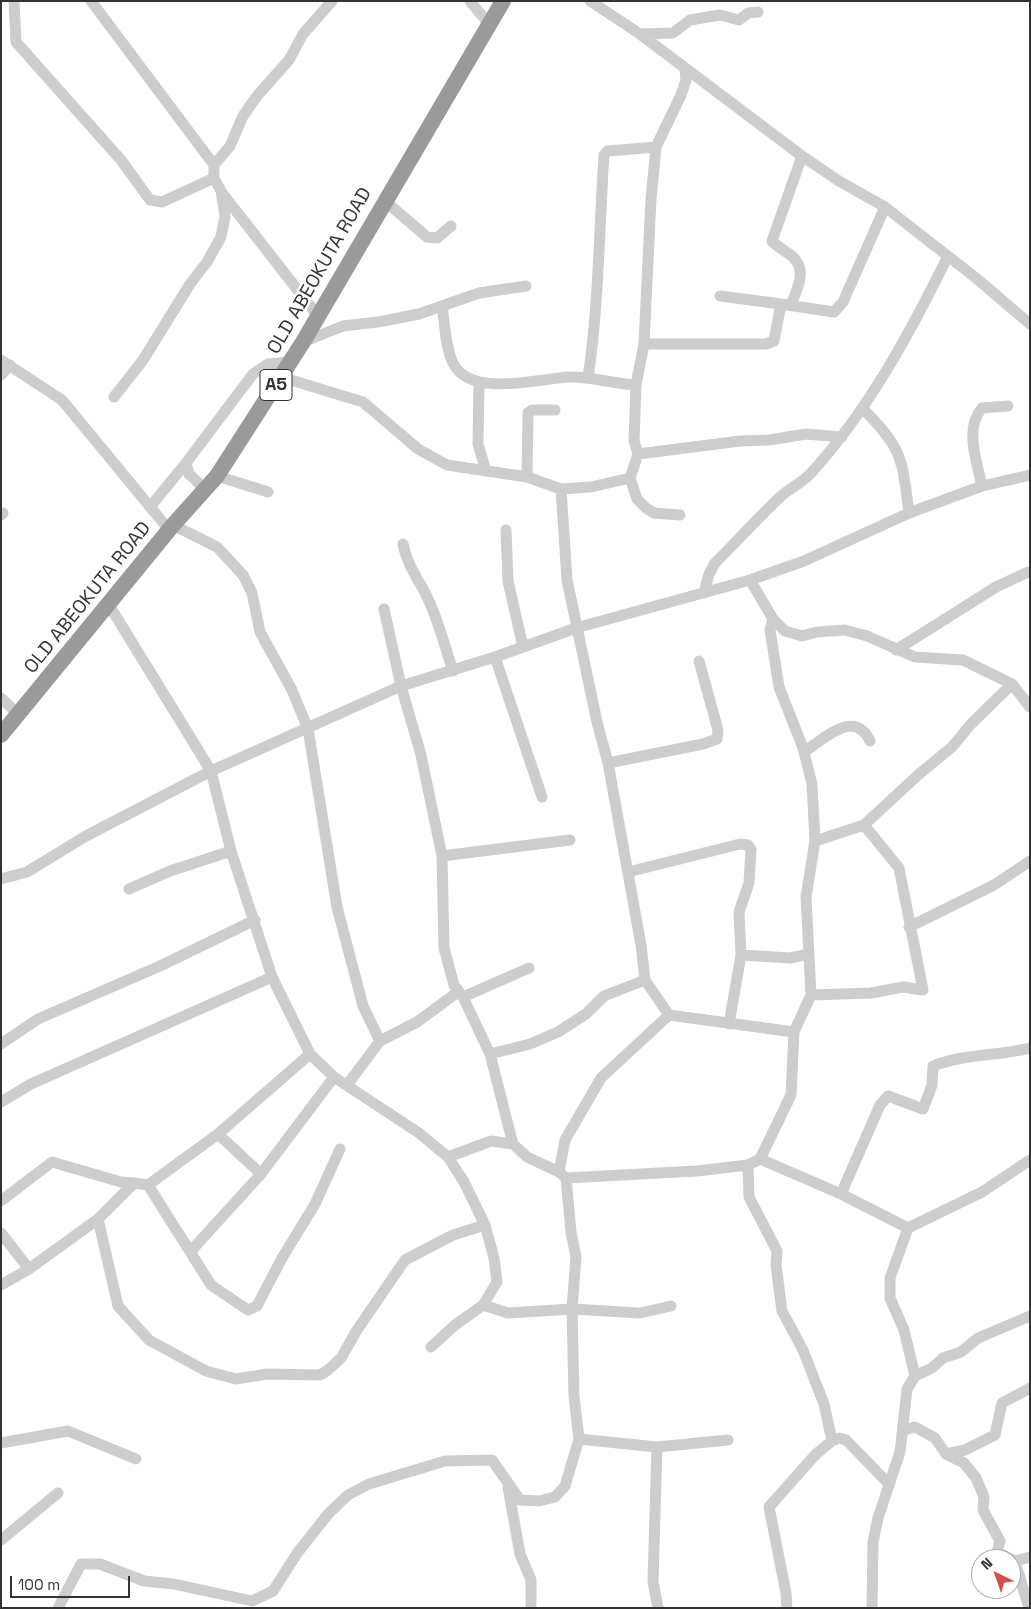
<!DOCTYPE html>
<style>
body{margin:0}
#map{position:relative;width:1031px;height:1609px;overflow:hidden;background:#fff;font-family:"Space Grotesk",sans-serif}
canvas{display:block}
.frame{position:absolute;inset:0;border:2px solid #333;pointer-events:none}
.north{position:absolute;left:971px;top:1549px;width:50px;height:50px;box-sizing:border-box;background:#fff;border:1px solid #adadad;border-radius:50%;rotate:318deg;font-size:14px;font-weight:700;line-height:20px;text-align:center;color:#333}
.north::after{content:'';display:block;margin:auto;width:18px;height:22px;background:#d14d4d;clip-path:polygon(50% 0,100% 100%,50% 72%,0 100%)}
.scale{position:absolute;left:10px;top:1576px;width:120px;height:22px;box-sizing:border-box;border:2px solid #333;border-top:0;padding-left:6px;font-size:15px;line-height:18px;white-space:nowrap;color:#333;-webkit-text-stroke:4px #fff;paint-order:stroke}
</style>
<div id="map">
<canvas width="1031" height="1609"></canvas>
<div class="frame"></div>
<div class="north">N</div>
<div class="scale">100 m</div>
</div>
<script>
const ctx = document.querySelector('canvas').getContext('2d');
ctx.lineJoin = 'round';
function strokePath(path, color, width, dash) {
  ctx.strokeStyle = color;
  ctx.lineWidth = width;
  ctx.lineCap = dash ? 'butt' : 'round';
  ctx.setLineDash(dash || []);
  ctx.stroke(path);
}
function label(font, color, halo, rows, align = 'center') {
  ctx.font = font + ' "Space Grotesk",sans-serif';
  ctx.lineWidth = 5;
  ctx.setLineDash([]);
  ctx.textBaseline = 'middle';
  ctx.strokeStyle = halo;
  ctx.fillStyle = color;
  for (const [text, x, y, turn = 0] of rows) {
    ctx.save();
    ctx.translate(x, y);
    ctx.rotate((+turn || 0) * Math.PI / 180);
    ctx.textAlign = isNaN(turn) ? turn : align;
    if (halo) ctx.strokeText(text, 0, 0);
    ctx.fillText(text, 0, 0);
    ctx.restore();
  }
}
strokePath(new Path2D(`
 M 14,1 L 16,42 L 121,160 L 150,200 L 162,202 L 214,178
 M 91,1 L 214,165
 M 470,1 L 488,23
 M 590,1 L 640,34 L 802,156 L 839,181 L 885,207 L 976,278 L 1030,324
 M 640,34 L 673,33 L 690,20 L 720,15 L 739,20 L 748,13 L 758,12
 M 222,193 L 318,316
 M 385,201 L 427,237 L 437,238 L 451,226
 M 720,296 L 781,304
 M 791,305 C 797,289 808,270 792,256 C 785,251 778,247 772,241 L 802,156
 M 442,306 C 445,324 445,346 453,363 C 470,398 538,379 568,377 C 591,376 613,384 636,385
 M 303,342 L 343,326 L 378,322 L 419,314 L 479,293 L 526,286
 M 644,344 L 766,344 L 774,341 L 781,304 L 834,312 L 843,302 L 885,207
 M 1,360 L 62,400 L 170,531
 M 1,375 L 10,365
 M 281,377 L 363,402 L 418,449 L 447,465 L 527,477 L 561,489 L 591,487 L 630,478
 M 588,378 C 599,304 599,230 604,155 L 608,151 L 656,147
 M 479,382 L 478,444 L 486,471
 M 114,397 L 143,360 L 190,284 L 207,262 L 221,237 L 225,216 L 221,191 L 214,178 L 214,165 L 230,146 L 243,116 L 257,96 L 289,60 L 303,34 L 332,1
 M 862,408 C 903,448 902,459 909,513
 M 638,454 L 740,441 L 769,440 L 806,434 L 842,437
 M 217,476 L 268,492
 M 527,477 L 528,413 L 532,410 L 555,410
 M 982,486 C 977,462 964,429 982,408 L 1008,406
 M 205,489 L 189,474 L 186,463 L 253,374 L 268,364 L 290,362
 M 561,489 L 567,580 L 597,722 L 608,763 L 641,945 L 645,980 L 669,1015 L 794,1032
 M 150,507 L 186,463
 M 1,515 L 3,513
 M 680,515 L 654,513 L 646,508 L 637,499 L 630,478 L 638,454 L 634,441 L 636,385 L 644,344 L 651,199 L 656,147 L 681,95 L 686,80 L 685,70
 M 173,525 L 217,547 L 243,575 L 252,593 L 260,632 L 292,690 L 308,729 L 337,907 L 363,1006 L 380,1041
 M 506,530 L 508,581 L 523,647
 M 403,544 C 407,566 420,581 429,601 C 439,623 445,647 453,671
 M 750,580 L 773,619 L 785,631 L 802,636 L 817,632 L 845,630 L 867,636 L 915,657 L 963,660 L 1012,684 L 1030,707
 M 704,593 L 709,574 L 715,563 C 737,541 757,519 779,498 C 789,488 803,483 812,472 C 869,409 910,333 947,258
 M 109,605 L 211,771 L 231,851 L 272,977 L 310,1054 L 334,1077 L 419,1133 L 448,1157 L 464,1182 L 485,1225 L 494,1258 L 497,1282 L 483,1305
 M 384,609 L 401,686 L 421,755 L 442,856 L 444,948 L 454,985 L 463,997 L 490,1054 L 513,1144 L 527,1157 L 559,1172 L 566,1178 L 697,1171 L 748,1165 L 760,1159 L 841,1194 L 908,1228
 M 896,650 L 996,587 L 1028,572
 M 495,657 L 542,797
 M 1,698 L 18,714
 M 804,752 C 824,739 854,708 870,741
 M 608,763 L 703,744 L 717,739 L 718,730 L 699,661
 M 815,841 L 864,825 L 918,775 L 952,747 L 971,724 L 1012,684
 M 442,856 L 570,840
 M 628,872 L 740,844 L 748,845 L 751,849 L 749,883 L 739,912 L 741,955 L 729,1024
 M 1,879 L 27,872 L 86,836 L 211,771 L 401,686 L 495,657 L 576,628 L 750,580 L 804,561 L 909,513 L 982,486 L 1030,475
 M 129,889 L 170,871 L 231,851
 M 909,927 L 994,885 L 1030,861
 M 741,955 L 790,958 L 809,954
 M 811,995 L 871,993 L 903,987 L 923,990 L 899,868 L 864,825
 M 463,997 L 529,968
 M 1,1044 L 38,1019 L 160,966 L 255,920
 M 490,1054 L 530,1044 L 558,1032 L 586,1014 L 604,996 L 645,980
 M 347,1085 L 380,1041 L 417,1022 L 458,992
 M 1,1102 L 31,1084 L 272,977
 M 218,1134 L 261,1174
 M 448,1157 L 491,1141 L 513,1144
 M 760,1159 L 791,1095 L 794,1032 L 811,995 L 806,897 L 815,841 L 812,784 L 803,748 L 779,687 L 770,630 L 773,619
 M 748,1165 L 749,1197 L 777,1251 L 776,1265 L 782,1311 L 803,1350 L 824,1404 L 832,1441 L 839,1438 L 846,1440 L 888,1483
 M 559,1172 L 565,1140 L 601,1078 L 669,1015
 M 148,1185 L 211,1285 L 248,1310 L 257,1306 L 282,1258 L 315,1204 L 340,1149
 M 841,1194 L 880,1105 L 888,1096 L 923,1109 L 932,1085 L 933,1066 C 963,1054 998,1056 1030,1048
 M 1,1201 L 52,1162 L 121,1182 L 134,1183
 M 98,1219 L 118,1306 L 149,1340 L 206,1371 L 236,1379 L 267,1374 L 320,1375 L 328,1370 L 341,1358 L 357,1330 L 405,1260 L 453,1235 L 485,1225
 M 1,1233 L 29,1269
 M 190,1252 L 261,1174 L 334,1077
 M 1,1285 L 29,1269 L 98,1219 L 134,1183 L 148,1185 L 218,1134 L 310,1054
 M 431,1347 L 455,1325 L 483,1305 L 508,1313 L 572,1309 L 640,1313 L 671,1306
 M 915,1376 L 932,1368 L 943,1358 L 961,1352 L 978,1338 L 1030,1316
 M 904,1430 L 915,1427 L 935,1438 L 946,1454 L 964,1463 L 976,1478 L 984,1497 L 983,1510 L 1000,1541 L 997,1552 L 1011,1559
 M 579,1439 L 657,1447 L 728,1440
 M 1,1443 L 68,1431 L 136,1459
 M 657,1447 L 653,1581 L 658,1608
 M 946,1454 L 965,1450 L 995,1435 L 1002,1403 L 1030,1388
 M 508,1487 L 520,1554 L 531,1580 L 531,1608
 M 1,1540 L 58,1493
 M 1011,1559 L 1015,1561 L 1029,1608
 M 1015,1561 L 1030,1557
 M 58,1608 L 81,1564 L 100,1564 L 144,1581 L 174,1584 L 252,1601 L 273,1591 L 298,1552 L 329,1513 L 348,1495 L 369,1484 L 445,1461 L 492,1460 L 520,1500 L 539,1501 L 555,1497 L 565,1486 L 579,1439 L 574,1396 L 572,1309 L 576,1257 L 571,1232 L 566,1178
 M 787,1608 L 786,1593 L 769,1507 L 816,1454 L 832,1441
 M 872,1608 L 873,1542 L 878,1518 L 900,1452 L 907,1389 L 915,1376 L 904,1330 L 890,1298 L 890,1278 L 908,1228 L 982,1192 L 1030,1160`), '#cdcdcd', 11);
strokePath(new Path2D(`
 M 1,735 L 173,525 L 217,476 L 303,342 L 503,1`), '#9a9a9a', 16);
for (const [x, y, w] of [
 [276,385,32]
]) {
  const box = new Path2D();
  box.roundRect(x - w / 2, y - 15.5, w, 31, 4);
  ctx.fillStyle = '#fff';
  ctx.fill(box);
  strokePath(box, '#333', 1);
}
label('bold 18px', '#333', null, [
 ["A5",276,385]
]);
label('19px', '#333', '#fff', [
 ["OLD ABEOKUTA ROAD",320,271,-60],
 ["OLD ABEOKUTA ROAD",88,598,-51]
]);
</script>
